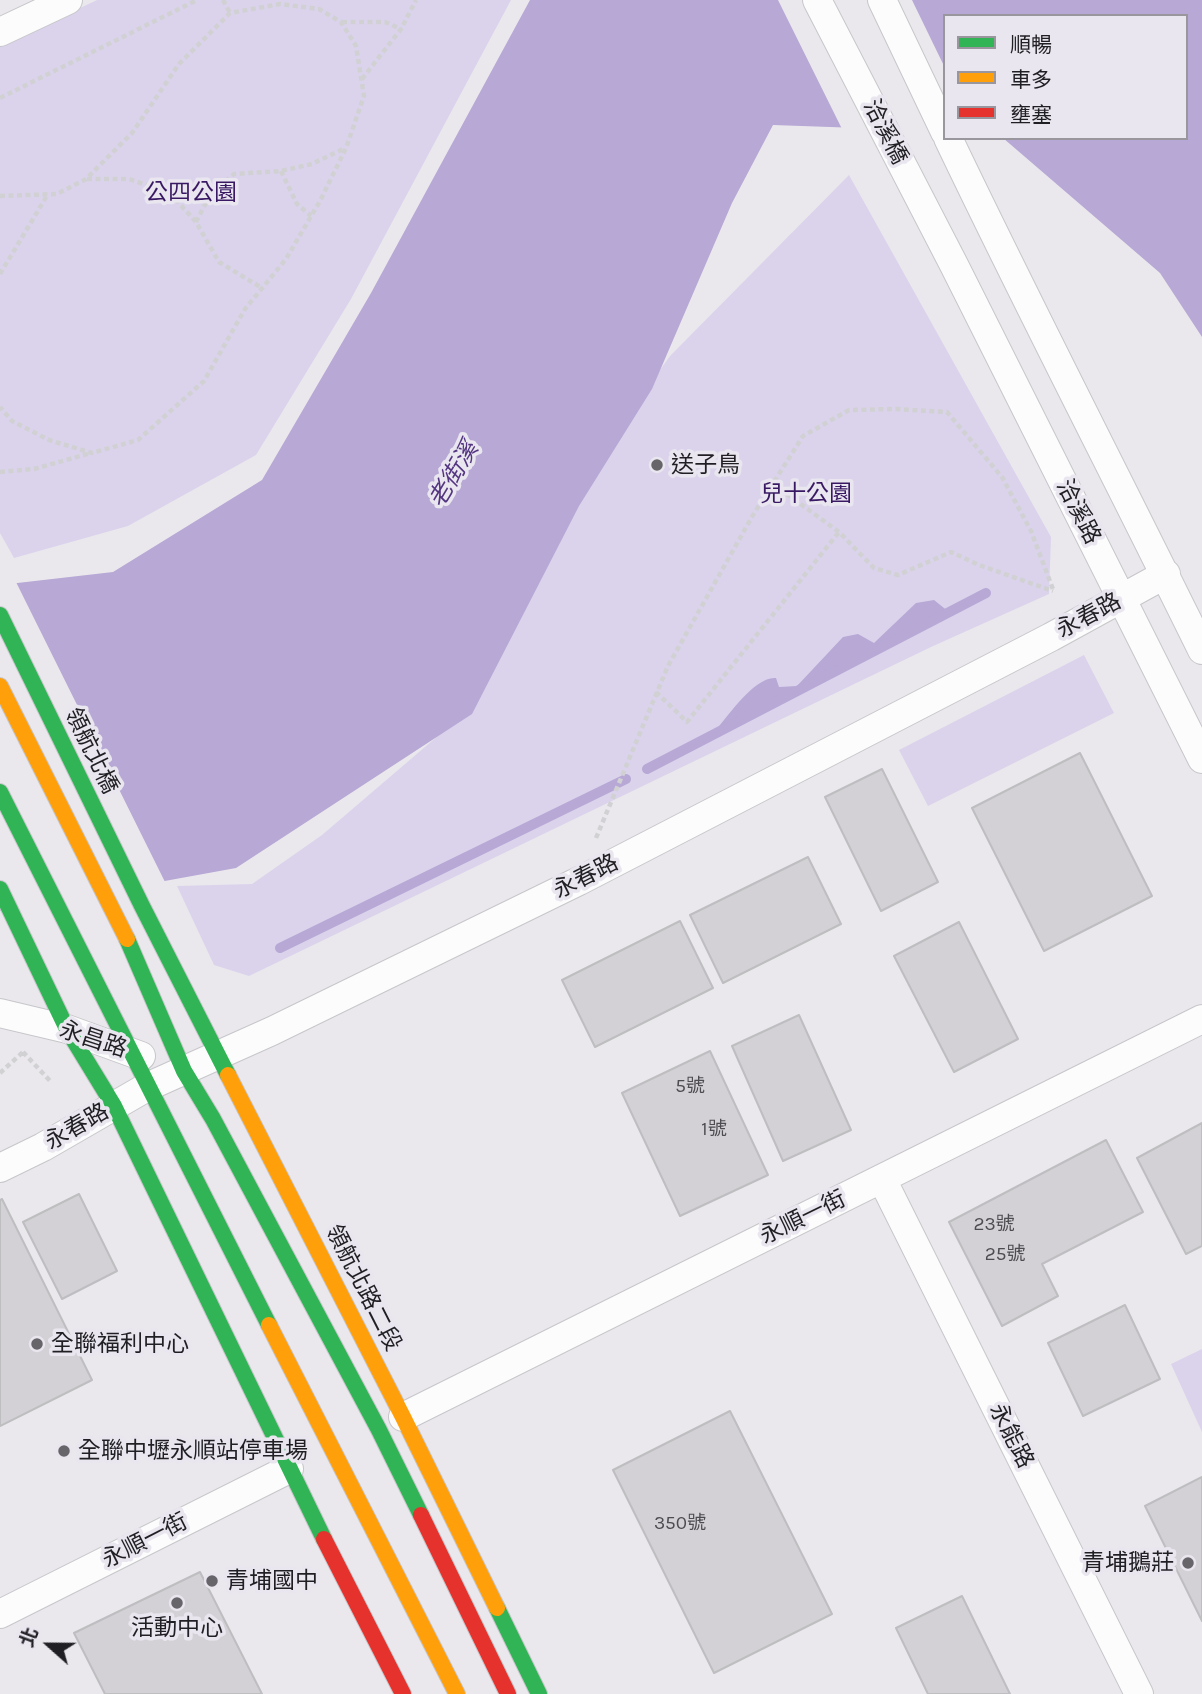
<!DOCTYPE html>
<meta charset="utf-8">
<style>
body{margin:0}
#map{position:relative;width:1202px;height:1694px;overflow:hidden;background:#eae8ed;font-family:Karla,"Noto Sans TC",sans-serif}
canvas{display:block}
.legend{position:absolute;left:943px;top:14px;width:245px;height:126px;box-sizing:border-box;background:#e9e6ef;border:2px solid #99969d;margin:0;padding:9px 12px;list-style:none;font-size:21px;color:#201f23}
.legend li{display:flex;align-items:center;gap:14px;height:35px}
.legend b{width:35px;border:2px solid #99969d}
.north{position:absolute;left:14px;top:1610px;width:70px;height:70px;-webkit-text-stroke:5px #e9e6ef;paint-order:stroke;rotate:291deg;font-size:19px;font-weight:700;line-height:28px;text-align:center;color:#201f23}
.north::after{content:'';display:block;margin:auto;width:24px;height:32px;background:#201f23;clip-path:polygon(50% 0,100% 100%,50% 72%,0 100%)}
</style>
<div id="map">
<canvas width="1202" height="1694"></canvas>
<ul class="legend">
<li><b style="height:9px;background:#30b455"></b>順暢</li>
<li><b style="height:9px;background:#ff9f0a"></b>車多</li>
<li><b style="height:9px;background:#e5322d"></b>壅塞</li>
</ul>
<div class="north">北</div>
</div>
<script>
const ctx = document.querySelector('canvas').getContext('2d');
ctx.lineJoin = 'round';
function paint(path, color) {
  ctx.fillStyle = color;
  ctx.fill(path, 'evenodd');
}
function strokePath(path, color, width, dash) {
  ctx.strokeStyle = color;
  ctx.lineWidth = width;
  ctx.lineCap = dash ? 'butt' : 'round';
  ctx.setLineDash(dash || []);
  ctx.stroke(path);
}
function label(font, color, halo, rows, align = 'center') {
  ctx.font = font + ' Karla,"Noto Sans TC",sans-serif';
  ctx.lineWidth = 7;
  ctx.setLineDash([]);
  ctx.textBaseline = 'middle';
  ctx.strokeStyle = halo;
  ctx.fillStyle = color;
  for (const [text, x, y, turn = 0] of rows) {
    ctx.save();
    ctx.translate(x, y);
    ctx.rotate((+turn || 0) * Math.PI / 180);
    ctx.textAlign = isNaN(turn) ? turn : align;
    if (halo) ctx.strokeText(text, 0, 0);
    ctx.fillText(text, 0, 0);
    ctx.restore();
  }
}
paint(new Path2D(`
 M 97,0 L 511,0 L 351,299 L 256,455 L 128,526 L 14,558 L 0,533 L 0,46 Z
 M 849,175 L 1051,537 L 1049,594 L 931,647 L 249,976 L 214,965 L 177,886 L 252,884 L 322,835 L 467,711 L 608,443 L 670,356 Z
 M 1084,655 L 1114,713 L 928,806 L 899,750 Z
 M 1202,1349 L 1202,1432 L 1171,1364 Z`), '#dbd3ec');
paint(new Path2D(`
 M 530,0 L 1202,0 L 1202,337 L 1160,273 L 1003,138 L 1186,138 L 1186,16 L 945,16 L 945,131 L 773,125 L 732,203 L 652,389 L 579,506 L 472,714 L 236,868 L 0,911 L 0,585 L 113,572 L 262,480 L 371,293 Z
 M 934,600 L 949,612 L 711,736 C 726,719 754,676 776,678 L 779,687 L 797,686 L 843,637 L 858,634 L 874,643 L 916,603 Z`), '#b7a8d5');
paint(new Path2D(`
 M 778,0 L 912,0 L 945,68 L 945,135 L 843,131 Z
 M 15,580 L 166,884 L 4,913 L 0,905 L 0,581 Z`), '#eae8ed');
strokePath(new Path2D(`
 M 647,769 L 986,593
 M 280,948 L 626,779`), '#b7a8d5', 10);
const building = new Path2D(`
 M 1080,753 L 1152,896 L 1044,951 L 972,808 Z
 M 882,769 L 938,882 L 881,911 L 825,797 Z
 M 808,857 L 841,924 L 723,983 L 690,915 Z
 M 680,921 L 713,988 L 595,1047 L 562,980 Z
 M 959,922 L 1018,1039 L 954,1072 L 894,956 Z
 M 799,1015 L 851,1130 L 783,1161 L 732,1046 Z
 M 710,1051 L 768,1175 L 680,1216 L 622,1093 Z
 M 1202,1123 L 1202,1246 L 1186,1254 L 1137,1158 Z
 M 1106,1140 L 1143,1212 L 1042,1264 L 1058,1296 L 1002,1326 L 949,1222 Z
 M 79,1194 L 117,1271 L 62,1299 L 23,1222 Z
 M 2,1199 L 92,1380 L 0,1426 L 0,1200 Z
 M 1125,1305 L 1160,1379 L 1083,1416 L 1048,1343 Z
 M 730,1411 L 832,1614 L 714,1673 L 613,1470 Z
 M 1202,1477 L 1202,1621 L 1145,1506 Z
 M 200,1572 L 262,1694 L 105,1694 L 74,1633 Z
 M 962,1596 L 1010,1694 L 928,1694 L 896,1628 Z`);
paint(building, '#d3d1d5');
strokePath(building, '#bebdc0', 2);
const street = new Path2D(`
 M 817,0 L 954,265 L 1202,759
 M 882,0 L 945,132
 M 0,32 L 68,0
 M 948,138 C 1030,310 1118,479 1202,650
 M 0,1013 L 67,1029 L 141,1056
 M 0,1168 L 43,1147 L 147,1087 L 272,1031 L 579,881 L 1051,637 L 1166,574
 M 882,1179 L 1139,1694
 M 403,1417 L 1202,1019
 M 0,1614 L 289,1469`);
const fast = new Path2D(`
 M 0,615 L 142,906 L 228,1075
 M 0,792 L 269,1325
 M 0,889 L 67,1029 L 114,1106 L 324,1539
 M 127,939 L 184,1071 L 213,1119 L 379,1430 L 421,1515
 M 497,1608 L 539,1694`);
const slow = new Path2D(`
 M 0,686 L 127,939
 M 228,1075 L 403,1417 L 497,1608
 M 269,1325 L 457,1694`);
const jam = new Path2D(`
 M 421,1515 L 508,1694
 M 324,1539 L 403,1694`);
strokePath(street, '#c7c6ca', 30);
strokePath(fast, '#c7c6ca', 18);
strokePath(slow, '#c7c6ca', 18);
strokePath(jam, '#c7c6ca', 18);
strokePath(new Path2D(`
 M 223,0 L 230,13
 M 342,22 L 385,22 L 401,29
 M 362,79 L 401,29 L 416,0
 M 0,98 L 197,0
 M 281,171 L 297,204 L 311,216
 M 87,179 L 129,179 L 170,193 L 196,222 L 219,262 L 262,288
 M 166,189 L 210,195
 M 0,196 L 57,194 L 86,179 L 132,133 L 179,64 L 230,13 L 280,4 L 319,9 L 341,22 L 356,46 L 364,96 L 346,148 L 320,201 L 286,259 L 245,309 L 204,381 L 138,440 L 92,453 L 49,440 L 12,421 L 0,407
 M 196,222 L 210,195 L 234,174 L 281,171 L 312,164 L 345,148
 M 0,274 L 48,194
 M 0,472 L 34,469 L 91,453
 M 773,484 L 839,532 L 874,568 L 898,575 L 951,552 L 979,565 L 1053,591
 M 656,692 L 687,722 L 839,532
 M 596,838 L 668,666 L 753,515 L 803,436 L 849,410 L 896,409 L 947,412 L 1002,477 L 1031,531 L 1054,592
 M 23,1052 L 52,1083
 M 0,1073 L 23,1052 L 21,1050`), '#d1d1d3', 4.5, [5, 3.5]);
strokePath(street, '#fcfcfc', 28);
strokePath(fast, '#30b455', 16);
strokePath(slow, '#ff9f0a', 16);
strokePath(jam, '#e5322d', 16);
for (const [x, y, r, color] of [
 [657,465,7,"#67656a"],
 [37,1344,7,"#67656a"],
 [64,1451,7,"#67656a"],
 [1188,1563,7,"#67656a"],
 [212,1581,7,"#67656a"],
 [177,1603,7,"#67656a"]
]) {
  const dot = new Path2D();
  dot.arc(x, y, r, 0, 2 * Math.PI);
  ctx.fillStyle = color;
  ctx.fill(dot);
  strokePath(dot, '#e9e6ef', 2.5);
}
label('19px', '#4d4c50', null, [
 ["5號",690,1087],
 ["1號",714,1130],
 ["23號",994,1225],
 ["25號",1005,1255],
 ["350號",680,1524]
]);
label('23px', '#201f23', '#e9e6ef', [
 ["洽溪橋",885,132,63],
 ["洽溪路",1078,512,63],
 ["永春路",1089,616,-28],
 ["領航北橋",91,751,64],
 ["永春路",586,877,-27],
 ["永昌路",93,1040,18],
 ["永春路",77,1127,-30],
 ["永順一街",803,1218,-26],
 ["領航北路二段",363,1288,63],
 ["永能路",1011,1436,63],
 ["永順一街",145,1541,-27]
]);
label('23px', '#391963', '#e9e6ef', [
 ["公四公園",191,193],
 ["兒十公園",806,494]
]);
label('23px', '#201f23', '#e9e6ef', [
 ["送子鳥",671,465],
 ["全聯福利中心",51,1344],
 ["全聯中壢永順站停車場",78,1451],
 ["青埔鵝莊",1174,1563,"right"],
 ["青埔國中",226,1581],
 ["活動中心",177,1628,"center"]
], 'left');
label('italic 24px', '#533581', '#e9e6ef', [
 ["老街溪",454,475,-59]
]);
</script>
